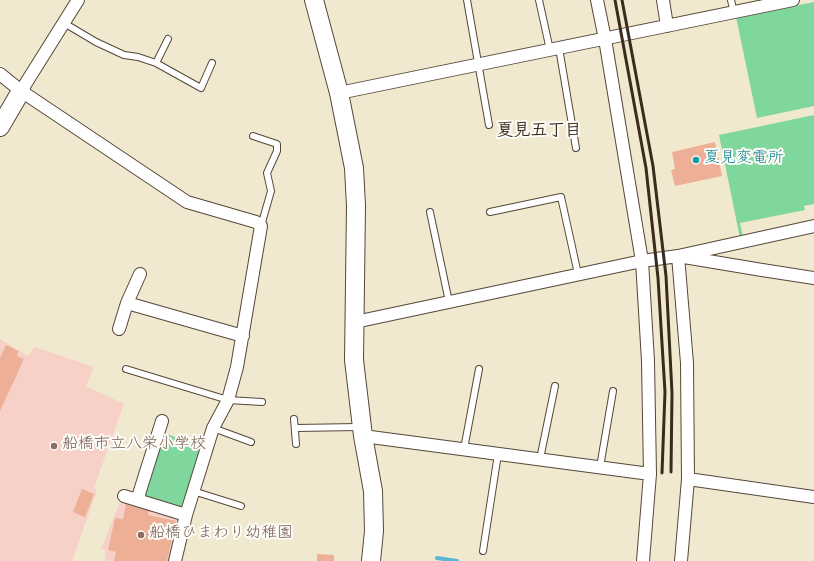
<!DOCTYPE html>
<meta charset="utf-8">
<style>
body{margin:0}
canvas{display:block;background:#f1e9cf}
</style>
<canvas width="814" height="561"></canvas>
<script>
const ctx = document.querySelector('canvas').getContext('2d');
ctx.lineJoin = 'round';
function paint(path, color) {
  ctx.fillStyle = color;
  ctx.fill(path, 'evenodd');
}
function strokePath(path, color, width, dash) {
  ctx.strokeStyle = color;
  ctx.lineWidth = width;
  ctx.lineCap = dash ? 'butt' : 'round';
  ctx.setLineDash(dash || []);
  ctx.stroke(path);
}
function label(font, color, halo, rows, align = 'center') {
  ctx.font = font + ' Dekko,"Klee One",sans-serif';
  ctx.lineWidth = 4;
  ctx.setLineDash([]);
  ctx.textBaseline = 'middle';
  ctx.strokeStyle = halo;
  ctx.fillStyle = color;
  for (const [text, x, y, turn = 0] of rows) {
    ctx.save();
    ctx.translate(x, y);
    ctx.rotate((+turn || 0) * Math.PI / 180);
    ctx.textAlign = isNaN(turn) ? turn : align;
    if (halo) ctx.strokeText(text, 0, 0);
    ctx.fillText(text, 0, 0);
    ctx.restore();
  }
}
paint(new Path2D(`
 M 0,339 L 28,356 L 35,347 L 94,367 L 86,386 L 124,404 L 94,488 L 97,491 L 72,561 L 0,561 Z
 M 121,499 L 175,516 L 179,521 L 170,561 L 106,561 L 105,557 L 105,550 L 101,549 Z`), '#f7d1c7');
paint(new Path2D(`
 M 814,2 L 814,106 L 757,118 L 736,17 Z
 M 814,115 L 814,204 L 804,206 L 805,210 L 740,223 L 743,237 L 740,238 L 719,135 Z
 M 164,433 L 203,447 L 183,506 L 177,508 L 146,499 L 144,490 Z`), '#7fd79d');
strokePath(new Path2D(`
 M 437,558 L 457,561`), '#59b6d7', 4);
paint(new Path2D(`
 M 715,142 L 722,176 L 675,186 L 671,170 L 675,169 L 672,152 Z
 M 6,345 L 18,351 L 17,356 L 24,359 L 0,411 L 0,358 Z
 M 82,489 L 94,494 L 85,517 L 73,512 Z
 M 126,504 L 149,509 L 148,515 L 176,521 L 167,561 L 114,561 L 116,552 L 108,550 L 115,518 L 123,519 Z
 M 317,554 L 334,555 L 334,561 L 317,561 Z`), '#edaf96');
const lane = new Path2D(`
 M 467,0 L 489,125
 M 539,0 L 550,50
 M 731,0 L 734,13
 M 64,23 L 96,42 L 124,55 L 138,57 L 156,63 L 201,88 L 212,63
 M 559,48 L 576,148
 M 156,63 L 168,39
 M 253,136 L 277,144 L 277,151 L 267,173 L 271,191 L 261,226
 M 430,212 L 449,302
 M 490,212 L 561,197 L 578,274
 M 126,369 L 228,400 L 262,402
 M 294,419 L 296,444
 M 213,428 L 251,442
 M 295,428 L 359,427
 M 464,449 L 479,369
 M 540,459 L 555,386
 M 600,467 L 613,391
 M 193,491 L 241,506
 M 483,551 L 498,454`);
const street = new Path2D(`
 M 597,0 L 605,39 L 642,261 L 648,361 L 650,474 L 643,561
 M 663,0 L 667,26
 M 0,74 L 21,91 L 187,202 L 256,222 L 261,226 L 237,367 L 228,400 L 213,428 L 186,515 L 175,561
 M 21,91 L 78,0
 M 339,93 L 793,0
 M 127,303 L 243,336
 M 355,322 L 642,261 L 678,256 L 814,226
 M 119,329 L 127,303 L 140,274
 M 363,436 L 650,474
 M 688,479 L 814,497
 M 124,496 L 186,515
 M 140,501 L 139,494 L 162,421
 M 681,561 L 688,479 L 687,363 L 678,256 L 762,270 L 814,278`);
const secondary = new Path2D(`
 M 314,0 L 339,93 L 354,168 L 356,206 L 354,360 L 363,436 L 373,491 L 374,531 L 371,561
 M 0,127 L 21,91`);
strokePath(lane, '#564739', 8);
strokePath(street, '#564739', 14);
strokePath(secondary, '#564739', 20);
strokePath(lane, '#fff', 6);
strokePath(street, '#fff', 12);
strokePath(secondary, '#fff', 18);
strokePath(new Path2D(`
 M 615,0 L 646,168 L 658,278 L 665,392 L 662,473
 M 622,0 L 653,166 L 666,276 L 672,393 L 671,472`), '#3b2a1e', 3);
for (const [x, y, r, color] of [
 [696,160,4,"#0f9aa8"],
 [54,446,4,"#8d6e63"],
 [141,535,4,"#8d6e63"]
]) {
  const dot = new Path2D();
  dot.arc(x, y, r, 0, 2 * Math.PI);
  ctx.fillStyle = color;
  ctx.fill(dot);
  strokePath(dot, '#fdfcf7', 1.5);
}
label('16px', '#0d838f', '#fdfcf7', [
 ["夏見変電所",704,160]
], 'left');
label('16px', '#785e54', '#fdfcf7', [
 ["船橋市立八栄小学校",62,446],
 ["船橋ひまわり幼稚園",149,535]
], 'left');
label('bold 17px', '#3b2a1e', '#fdfcf7', [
 ["夏見五丁目",539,133]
]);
</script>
